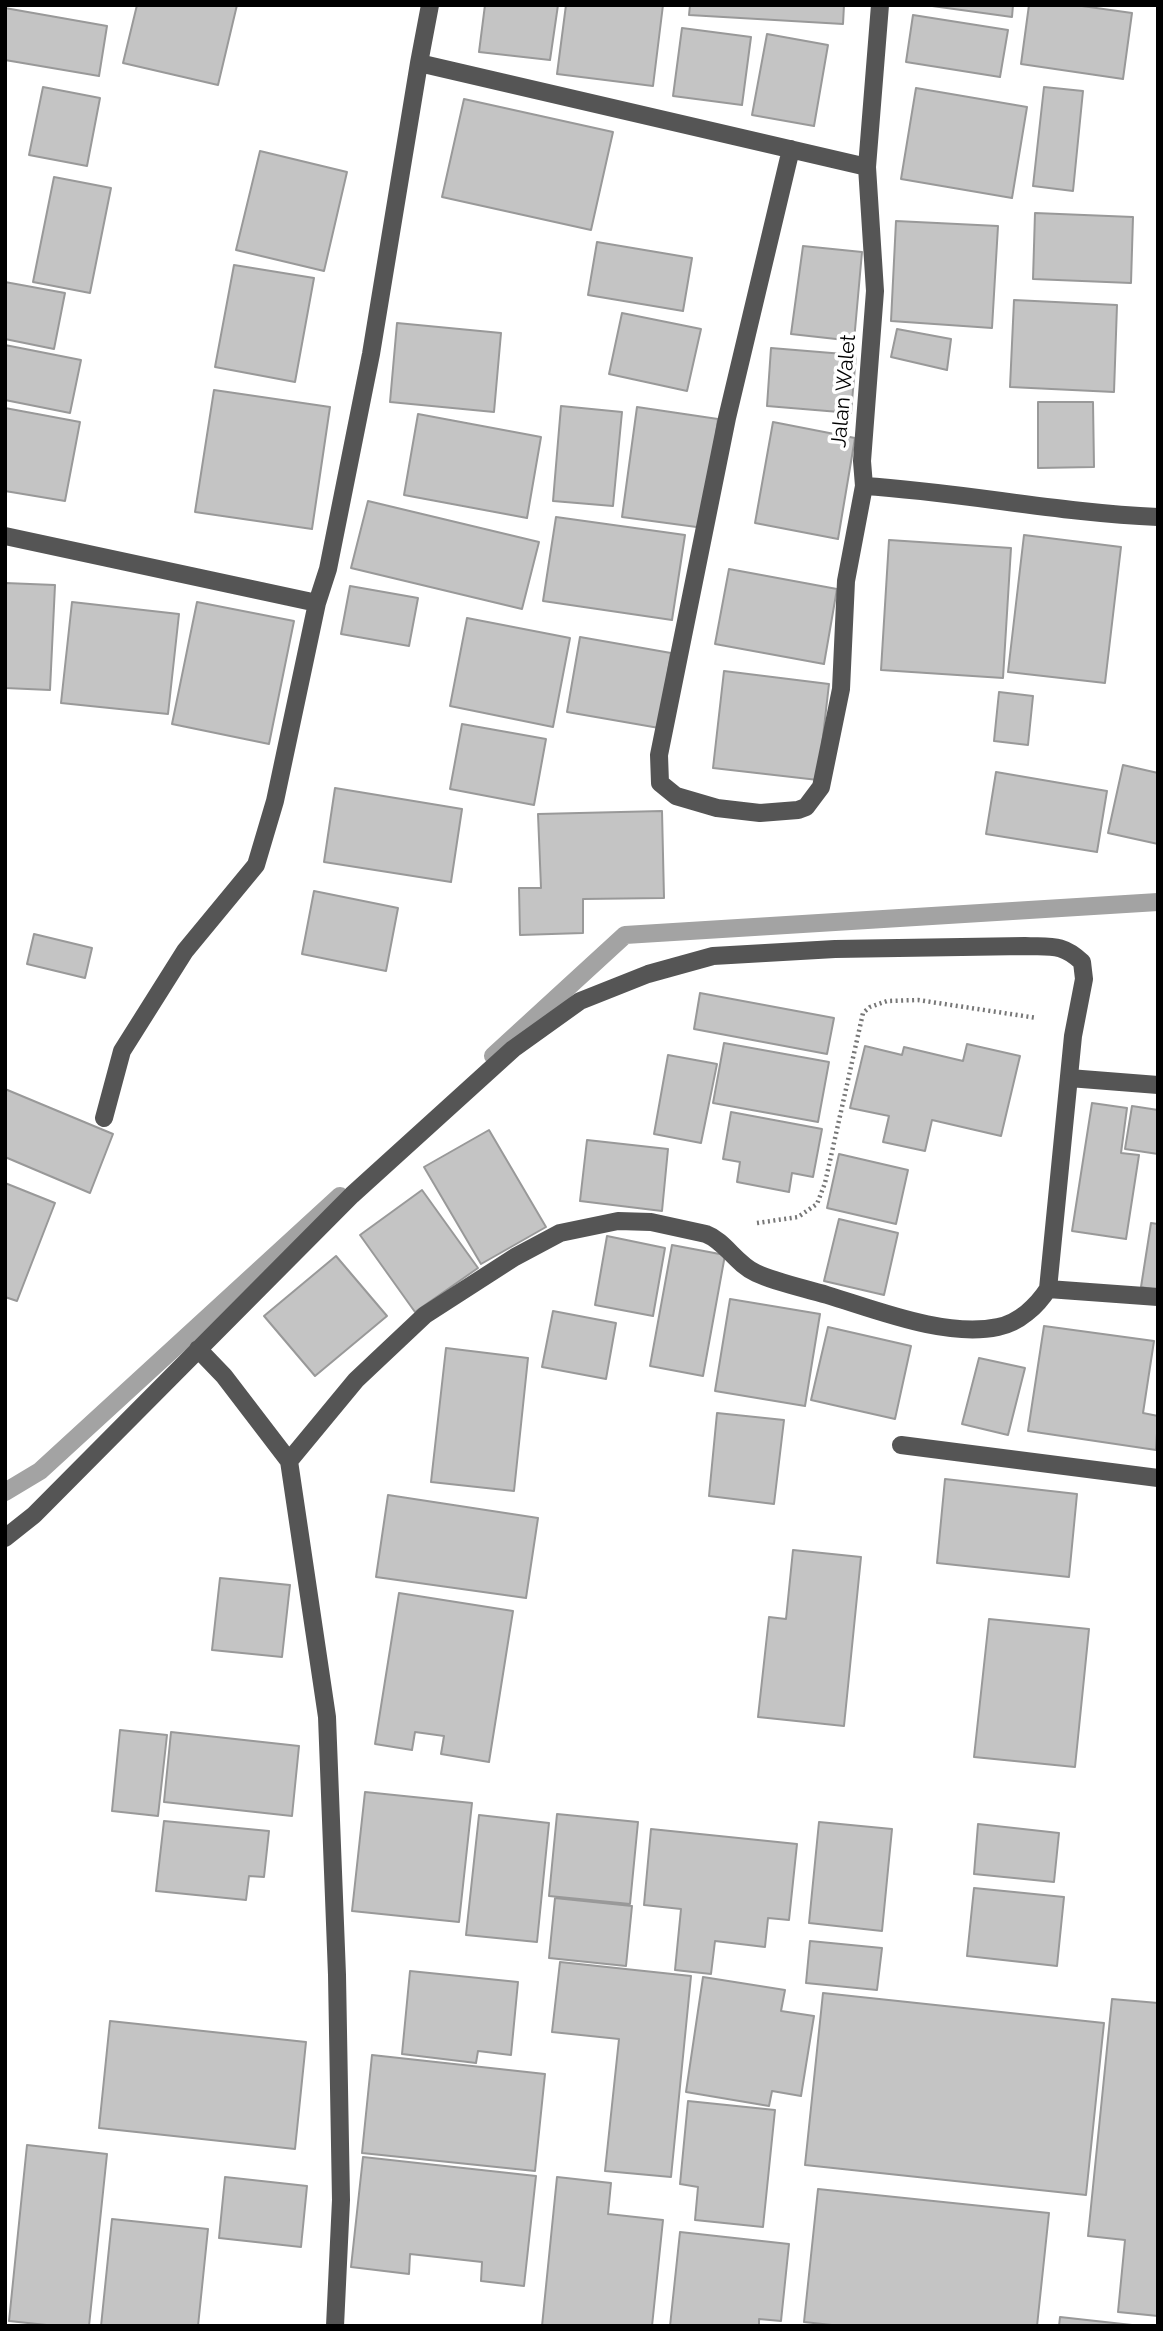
<!DOCTYPE html>
<style>
body{margin:0}
#map{position:relative;width:1163px;height:2331px;overflow:hidden;background:#fff;font-family:Raleway,sans-serif}
canvas{display:block}
.frame{position:absolute;inset:0;border:7px solid #000;pointer-events:none}
</style>
<div id="map">
<canvas width="1163" height="2331"></canvas>
<div class="frame"></div>
</div>
<script>
const ctx = document.querySelector('canvas').getContext('2d');
ctx.lineJoin = 'round';
function strokePath(path, color, width, dash) {
  ctx.strokeStyle = color;
  ctx.lineWidth = width;
  ctx.lineCap = dash ? 'butt' : 'round';
  ctx.setLineDash(dash || []);
  ctx.stroke(path);
}
function paint(path, color) {
  ctx.fillStyle = color;
  ctx.fill(path, 'evenodd');
}
function label(font, color, halo, rows, align = 'center') {
  ctx.font = font + ' Raleway,sans-serif';
  ctx.lineWidth = 7;
  ctx.setLineDash([]);
  ctx.textBaseline = 'middle';
  ctx.strokeStyle = halo;
  ctx.fillStyle = color;
  for (const [text, x, y, turn = 0] of rows) {
    ctx.save();
    ctx.translate(x, y);
    ctx.rotate((+turn || 0) * Math.PI / 180);
    ctx.textAlign = isNaN(turn) ? turn : align;
    if (halo) ctx.strokeText(text, 0, 0);
    ctx.fillText(text, 0, 0);
    ctx.restore();
  }
}
strokePath(new Path2D(`
 M 493,1056 L 625,935 L 1158,902
 M 5,1492 L 40,1471 L 340,1196`), '#a3a3a3', 18);
const building = new Path2D(`
 M 137,5 L 237,5 L 218,85 L 123,63 Z
 M 485,5 L 558,5 L 550,60 L 479,52 Z
 M 566,5 L 663,5 L 653,86 L 557,74 Z
 M 690,5 L 844,5 L 843,24 L 689,15 Z
 M 925,5 L 1013,5 L 1012,17 Z
 M 1029,5 L 1075,5 L 1132,13 L 1123,79 L 1021,64 Z
 M 5,8 L 107,26 L 99,76 L 5,60 Z
 M 913,15 L 1008,30 L 1000,77 L 906,62 Z
 M 682,28 L 751,37 L 742,105 L 673,96 Z
 M 767,34 L 828,45 L 814,126 L 752,115 Z
 M 43,87 L 100,98 L 87,166 L 29,155 Z
 M 1044,87 L 1083,91 L 1073,191 L 1033,186 Z
 M 916,88 L 1027,107 L 1012,198 L 901,179 Z
 M 464,99 L 613,132 L 591,230 L 442,197 Z
 M 260,151 L 347,172 L 324,271 L 236,250 Z
 M 54,177 L 111,188 L 90,293 L 33,282 Z
 M 1035,213 L 1133,217 L 1131,283 L 1033,279 Z
 M 896,221 L 998,226 L 992,328 L 891,321 Z
 M 597,242 L 692,258 L 683,311 L 588,295 Z
 M 803,246 L 862,252 L 854,341 L 791,334 Z
 M 234,265 L 314,278 L 295,382 L 215,367 Z
 M 5,282 L 65,293 L 54,349 L 5,339 Z
 M 1014,300 L 1117,305 L 1114,392 L 1010,387 Z
 M 622,313 L 701,329 L 687,391 L 609,374 Z
 M 397,323 L 501,333 L 494,412 L 390,402 Z
 M 897,329 L 951,339 L 947,370 L 891,357 Z
 M 5,345 L 81,360 L 70,413 L 5,400 Z
 M 771,348 L 856,355 L 851,413 L 767,406 Z
 M 214,390 L 330,407 L 312,529 L 195,512 Z
 M 1038,402 L 1093,402 L 1094,467 L 1038,468 Z
 M 561,406 L 622,412 L 613,506 L 553,501 Z
 M 637,407 L 718,419 L 704,528 L 622,517 Z
 M 5,408 L 80,422 L 65,501 L 5,491 Z
 M 418,414 L 541,437 L 527,518 L 404,495 Z
 M 773,422 L 855,438 L 838,539 L 755,523 Z
 M 368,501 L 539,542 L 522,609 L 351,568 Z
 M 556,517 L 685,535 L 672,620 L 543,601 Z
 M 1024,535 L 1121,547 L 1105,683 L 1008,672 Z
 M 889,540 L 1011,548 L 1003,678 L 881,670 Z
 M 729,569 L 837,589 L 824,664 L 715,644 Z
 M 5,583 L 55,585 L 50,690 L 5,688 Z
 M 350,586 L 418,598 L 409,646 L 341,634 Z
 M 72,602 L 179,614 L 168,714 L 61,703 Z
 M 197,602 L 294,621 L 269,744 L 172,724 Z
 M 467,618 L 570,638 L 553,727 L 450,706 Z
 M 580,637 L 671,653 L 659,728 L 567,712 Z
 M 724,671 L 829,684 L 818,780 L 713,768 Z
 M 999,692 L 1033,696 L 1028,745 L 994,741 Z
 M 462,724 L 546,739 L 534,805 L 450,789 Z
 M 1123,765 L 1158,773 L 1158,844 L 1108,833 Z
 M 996,772 L 1107,791 L 1097,852 L 986,834 Z
 M 335,788 L 462,809 L 451,882 L 324,862 Z
 M 662,811 L 664,898 L 583,899 L 583,933 L 520,935 L 519,888 L 541,888 L 538,814 Z
 M 314,891 L 398,908 L 386,971 L 302,954 Z
 M 34,934 L 92,948 L 85,978 L 27,964 Z
 M 700,993 L 834,1018 L 827,1054 L 694,1029 Z
 M 724,1043 L 829,1062 L 818,1122 L 713,1103 Z
 M 967,1044 L 1020,1056 L 1001,1136 L 932,1120 L 925,1151 L 883,1142 L 889,1116 L 850,1108 L 865,1046 L 902,1055 L 904,1047 L 963,1061 Z
 M 668,1055 L 717,1064 L 701,1143 L 654,1134 Z
 M 5,1089 L 113,1134 L 90,1193 L 5,1157 Z
 M 1092,1103 L 1127,1108 L 1121,1153 L 1139,1155 L 1126,1239 L 1072,1231 Z
 M 1132,1106 L 1158,1110 L 1158,1154 L 1125,1149 Z
 M 731,1112 L 822,1129 L 813,1177 L 792,1173 L 789,1192 L 737,1182 L 740,1162 L 723,1159 Z
 M 489,1130 L 546,1227 L 481,1264 L 424,1167 Z
 M 587,1140 L 668,1149 L 662,1211 L 580,1201 Z
 M 839,1154 L 908,1170 L 896,1224 L 827,1208 Z
 M 5,1183 L 55,1203 L 17,1301 L 5,1297 Z
 M 422,1190 L 478,1268 L 415,1312 L 360,1235 Z
 M 839,1219 L 898,1233 L 884,1295 L 824,1281 Z
 M 1151,1223 L 1158,1224 L 1158,1290 L 1141,1287 Z
 M 607,1236 L 665,1248 L 653,1316 L 595,1305 Z
 M 672,1245 L 725,1255 L 703,1376 L 650,1366 Z
 M 336,1256 L 387,1316 L 315,1376 L 264,1316 Z
 M 730,1299 L 820,1314 L 805,1406 L 715,1391 Z
 M 553,1311 L 616,1323 L 606,1379 L 542,1367 Z
 M 1044,1326 L 1154,1341 L 1143,1413 L 1158,1416 L 1156,1450 L 1028,1431 Z
 M 828,1327 L 911,1346 L 895,1419 L 811,1400 Z
 M 446,1348 L 528,1358 L 514,1491 L 431,1482 Z
 M 979,1358 L 1025,1368 L 1008,1435 L 962,1424 Z
 M 717,1413 L 784,1420 L 774,1504 L 709,1496 Z
 M 945,1479 L 1077,1494 L 1069,1577 L 937,1563 Z
 M 388,1495 L 538,1518 L 526,1598 L 376,1577 Z
 M 793,1550 L 861,1557 L 844,1726 L 758,1717 L 769,1617 L 786,1619 Z
 M 220,1578 L 290,1585 L 282,1657 L 212,1650 Z
 M 399,1593 L 513,1611 L 489,1762 L 441,1754 L 444,1736 L 415,1732 L 412,1750 L 375,1744 Z
 M 989,1619 L 1089,1629 L 1075,1767 L 974,1757 Z
 M 120,1730 L 167,1735 L 158,1816 L 112,1811 Z
 M 171,1732 L 299,1746 L 292,1816 L 164,1802 Z
 M 365,1792 L 472,1803 L 459,1922 L 352,1911 Z
 M 557,1814 L 638,1822 L 630,1904 L 549,1896 Z
 M 479,1815 L 549,1823 L 537,1942 L 466,1935 Z
 M 164,1821 L 269,1831 L 264,1877 L 249,1876 L 246,1900 L 156,1891 Z
 M 819,1822 L 892,1829 L 882,1931 L 809,1923 Z
 M 978,1824 L 1059,1833 L 1054,1882 L 974,1874 Z
 M 651,1829 L 797,1844 L 789,1920 L 768,1918 L 765,1947 L 715,1941 L 711,1974 L 675,1970 L 681,1909 L 644,1905 Z
 M 974,1888 L 1064,1897 L 1057,1966 L 967,1956 Z
 M 555,1898 L 632,1906 L 626,1966 L 549,1958 Z
 M 810,1941 L 882,1948 L 877,1990 L 806,1983 Z
 M 560,1962 L 691,1976 L 671,2177 L 605,2171 L 619,2039 L 552,2032 Z
 M 410,1971 L 518,1982 L 511,2055 L 478,2051 L 476,2063 L 402,2054 Z
 M 703,1977 L 785,1990 L 781,2011 L 814,2016 L 801,2096 L 772,2091 L 769,2106 L 686,2092 Z
 M 823,1993 L 1104,2023 L 1086,2195 L 805,2165 Z
 M 1112,1999 L 1158,2003 L 1158,2316 L 1118,2312 L 1125,2240 L 1088,2236 Z
 M 110,2021 L 306,2042 L 295,2149 L 99,2128 Z
 M 372,2055 L 545,2074 L 535,2171 L 362,2153 Z
 M 688,2101 L 775,2110 L 763,2227 L 695,2220 L 698,2187 L 680,2184 Z
 M 27,2145 L 107,2154 L 89,2326 L 56,2326 L 9,2321 Z
 M 363,2157 L 536,2176 L 524,2286 L 481,2281 L 482,2262 L 410,2254 L 409,2274 L 351,2267 Z
 M 225,2177 L 307,2186 L 301,2247 L 219,2238 Z
 M 557,2177 L 611,2183 L 608,2214 L 663,2220 L 652,2326 L 542,2326 Z
 M 818,2189 L 1049,2213 L 1037,2326 L 841,2326 L 804,2322 Z
 M 112,2219 L 208,2229 L 198,2326 L 101,2326 Z
 M 680,2232 L 789,2244 L 781,2321 L 759,2319 L 759,2326 L 670,2326 Z
 M 1060,2317 L 1141,2326 L 1059,2326 Z`);
paint(building, '#c4c4c4');
strokePath(building, '#999', 2);
strokePath(new Path2D(`
 M 757,1223 L 798,1217 L 817,1204 L 825,1183 L 863,1013 L 870,1007 L 887,1001 L 918,1000 L 1037,1018`), '#777', 4.5, [2, 3.5]);
strokePath(new Path2D(`
 M 880,5 L 867,167 L 875,291 L 862,461 L 864,486 C 962,492 1059,513 1158,517
 M 419,63 L 430,5
 M 791,149 L 727,418 L 659,755 L 660,783 L 676,796 L 717,808 L 760,813 L 798,810 L 806,807 L 821,787 L 841,689 L 846,581 L 864,486
 M 5,536 L 317,603 L 328,569 L 371,354 L 419,63 L 867,167
 M 1069,1078 L 1158,1085
 M 104,1118 L 122,1051 L 185,951 L 256,865 L 275,801 L 317,603
 M 198,1349 L 224,1376 L 289,1461 L 327,1717 L 337,1975 L 341,2200 L 335,2326
 M 901,1445 L 1158,1478
 M 289,1461 L 356,1380 L 425,1315 L 515,1257 L 560,1233 L 618,1221 L 651,1222 L 706,1234 C 725,1241 736,1264 756,1273 C 778,1283 804,1288 827,1295 C 877,1310 946,1338 998,1327 C 1019,1323 1037,1306 1048,1289 L 1158,1297
 M 5,1538 L 34,1515 L 352,1195 L 513,1049 L 580,1001 L 648,974 L 713,956 L 835,949 L 1025,946 C 1051,947 1062,943 1082,962 L 1084,979 L 1073,1036 L 1048,1289`), '#555', 18);
label('21px', '#000', '#fff', [
 ["Jalan Walet",844,391,-85]
]);
</script>
